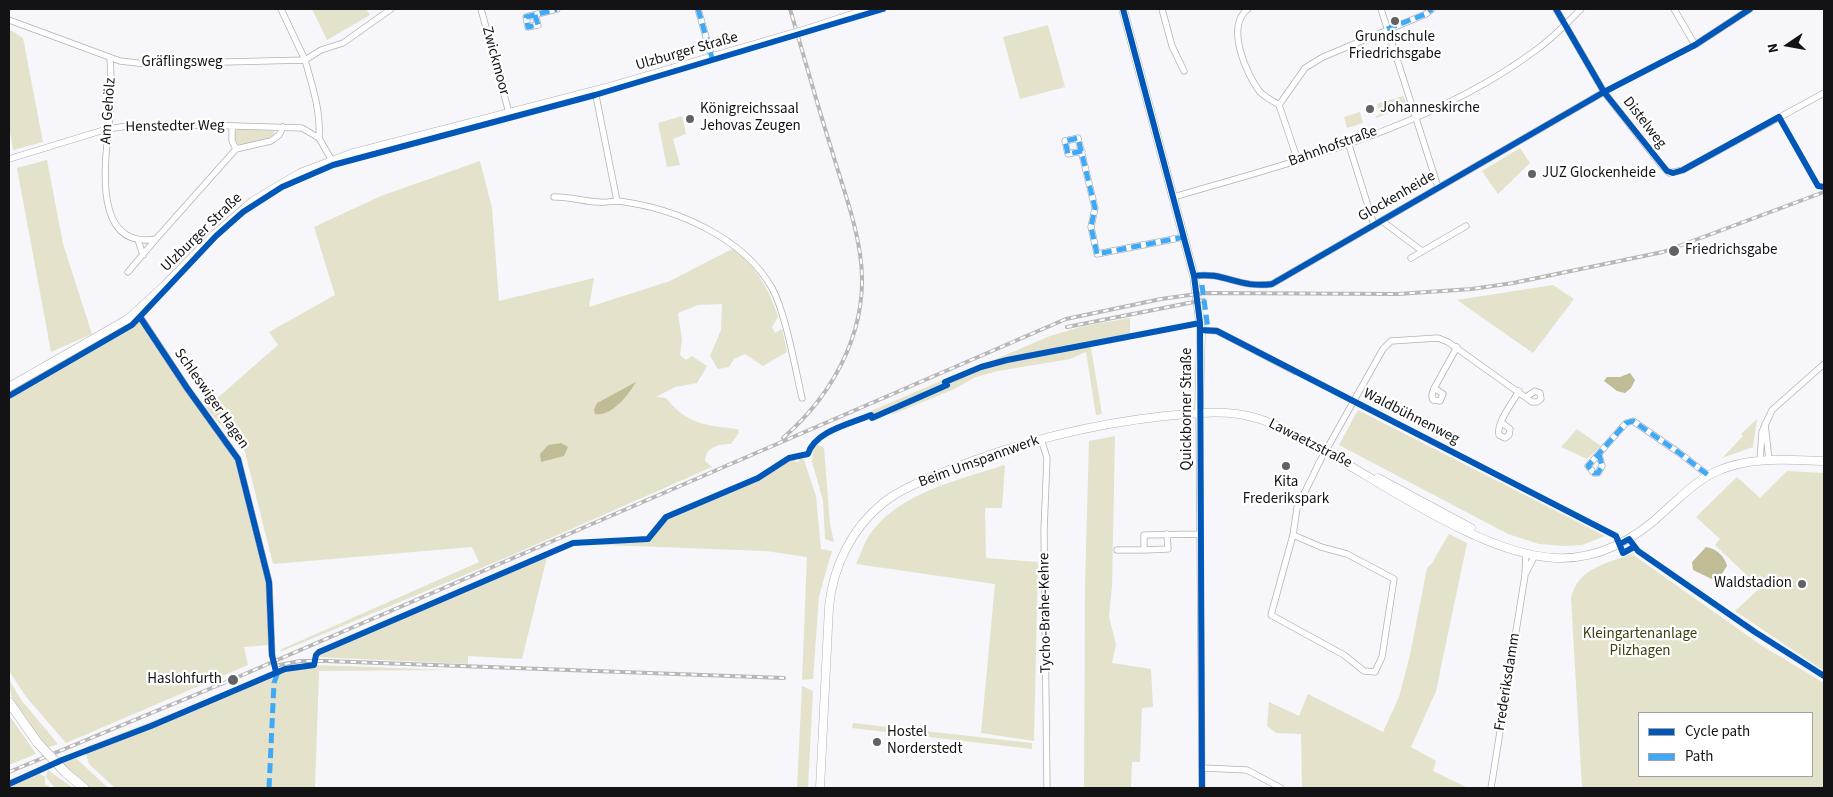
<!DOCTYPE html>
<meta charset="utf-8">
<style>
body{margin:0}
#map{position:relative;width:1833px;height:797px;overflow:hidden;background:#f6f6fb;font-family:"Source Sans 3",sans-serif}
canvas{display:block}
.frame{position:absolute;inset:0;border:10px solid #131316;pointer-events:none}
.legend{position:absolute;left:1638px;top:712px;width:175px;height:65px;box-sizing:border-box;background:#fff;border:1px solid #a1a1a2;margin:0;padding:6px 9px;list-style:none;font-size:15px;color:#131316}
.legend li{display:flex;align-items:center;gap:10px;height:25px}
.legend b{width:25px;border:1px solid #a1a1a2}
.north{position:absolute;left:1763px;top:20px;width:50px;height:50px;-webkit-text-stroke:4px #fff;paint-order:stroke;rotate:258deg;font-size:14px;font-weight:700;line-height:20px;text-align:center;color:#131316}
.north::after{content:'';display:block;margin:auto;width:18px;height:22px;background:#131316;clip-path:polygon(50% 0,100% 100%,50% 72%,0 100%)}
</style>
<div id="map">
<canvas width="1833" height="797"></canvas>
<div class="frame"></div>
<ul class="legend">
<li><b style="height:6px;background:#0057b8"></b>Cycle path</li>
<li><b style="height:6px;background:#3fa9f5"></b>Path</li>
</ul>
<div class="north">N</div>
</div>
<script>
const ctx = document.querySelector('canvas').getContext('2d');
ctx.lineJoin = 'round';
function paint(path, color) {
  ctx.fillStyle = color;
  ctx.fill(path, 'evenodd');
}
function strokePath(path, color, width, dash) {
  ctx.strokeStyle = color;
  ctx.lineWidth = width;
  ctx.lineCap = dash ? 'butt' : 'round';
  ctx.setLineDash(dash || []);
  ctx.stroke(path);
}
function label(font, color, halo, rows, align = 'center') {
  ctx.font = font + ' "Source Sans 3",sans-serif';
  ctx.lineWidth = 4.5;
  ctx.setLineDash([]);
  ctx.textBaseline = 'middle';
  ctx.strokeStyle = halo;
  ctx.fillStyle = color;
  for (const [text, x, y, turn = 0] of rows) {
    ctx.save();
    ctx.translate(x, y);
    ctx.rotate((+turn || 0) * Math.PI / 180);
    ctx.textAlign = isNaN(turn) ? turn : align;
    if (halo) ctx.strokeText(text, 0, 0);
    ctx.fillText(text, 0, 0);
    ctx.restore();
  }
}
paint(new Path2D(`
 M 312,9 L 366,9 L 370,15 L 327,40 Z
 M 1048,25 L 1065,87 L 1020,99 L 1003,37 Z
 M 9,29 L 23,38 L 43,142 L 13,150 L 9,125 Z
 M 1403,96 L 1406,103 L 1402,104 L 1400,100 L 1397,101 L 1398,109 L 1376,118 L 1376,116 L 1380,115 L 1377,104 Z
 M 1360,112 L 1363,123 L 1347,128 L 1344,117 Z
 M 682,116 L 686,134 L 673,139 L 680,165 L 667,167 L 658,123 Z
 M 240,129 L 274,131 L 275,134 L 269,138 L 241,145 L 237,144 L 234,137 L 236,130 Z
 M 1520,148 L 1530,163 L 1498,194 L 1482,171 Z
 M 47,160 L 63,244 L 92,334 L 51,352 L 17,168 Z
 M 480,161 L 492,208 L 499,301 L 594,278 L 589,307 L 670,281 L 732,249 C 757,267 769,289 778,317 L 772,327 L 775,333 L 782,329 L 787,352 L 763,366 L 745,354 L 734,359 L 729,367 L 718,369 L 710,356 L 721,330 L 722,304 L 698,305 L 678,313 L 682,339 L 680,355 L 686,360 L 692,356 L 707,366 L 697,383 L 675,387 L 656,397 L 666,398 C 686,424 707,426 738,429 L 739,433 L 731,444 C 718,444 706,447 705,461 L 712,467 L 510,556 L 280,652 L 282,649 L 479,562 L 472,547 L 273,564 L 245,452 L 206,408 L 278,345 L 269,332 L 335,295 L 314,227 L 381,196 ZM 561,443 L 564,456 L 555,458 L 540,454 L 548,445 Z
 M 1553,285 L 1574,299 L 1533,353 L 1457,300 Z
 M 140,318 L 237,459 L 267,583 L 268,645 L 244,647 L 248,665 L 66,743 L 27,698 L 9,671 L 9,397 L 113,338 Z
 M 1130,318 L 1130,334 L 1090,342 L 1102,414 L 1096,415 L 1086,352 L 1070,359 L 998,371 L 976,377 L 952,390 L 891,415 L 895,410 L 946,387 L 947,380 L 1050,336 L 1084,326 Z
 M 128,323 L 129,325 L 9,394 L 9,389 Z
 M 943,380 L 945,385 L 874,417 L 871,411 Z
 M 1358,410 L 1605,536 L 1582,545 L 1564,546 L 1539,544 L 1508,534 L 1339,445 Z
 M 1757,419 L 1753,447 L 1722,458 L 1743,436 L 1741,434 Z
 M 1577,429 L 1601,446 L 1587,459 L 1561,447 Z
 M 1115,436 L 1112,586 L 1109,616 L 1116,645 L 1112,663 L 1151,669 L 1153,707 L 1142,708 L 1140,762 L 1132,762 L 1131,788 L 1084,788 L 1085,585 L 1089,441 Z
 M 816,444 L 824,448 L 830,524 L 834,542 L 825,539 L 823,500 L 812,462 L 813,447 Z
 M 799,456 L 804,460 L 816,496 L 821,549 L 832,551 L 819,596 L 813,679 L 802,680 L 807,557 L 766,551 L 579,544 L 547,557 L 522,659 L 468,656 L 468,664 L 317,657 L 321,652 L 575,544 L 579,543 L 642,541 C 657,539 657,522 670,516 C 710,498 753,485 789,459 L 794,457 L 795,462 L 799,462 Z
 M 1005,465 L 1002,508 L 985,508 L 986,558 L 1038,562 L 1034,741 L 981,733 L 995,584 L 856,564 C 861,554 865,539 873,530 C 903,492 961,479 1005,465 Z
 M 1787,471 L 1824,473 L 1824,671 L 1735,611 L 1760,588 L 1715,545 L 1720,539 L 1696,517 L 1737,477 L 1760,498 Z
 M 1449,534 L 1467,543 L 1436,691 L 1411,747 L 1436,761 L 1433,771 L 1468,788 L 1302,788 L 1301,734 L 1276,733 L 1267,726 L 1269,702 L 1299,716 L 1308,694 L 1383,732 L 1399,697 L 1410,655 L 1427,568 L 1432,563 Z
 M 1632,554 L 1761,645 L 1824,683 L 1824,788 L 1582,788 L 1571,598 C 1578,568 1607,563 1632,554 ZM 1639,713 L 1812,713 L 1812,776 L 1639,776 Z
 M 317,665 L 448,670 L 319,671 L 315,788 L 115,788 L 89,764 L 84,748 L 259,679 L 287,669 L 314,667 Z
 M 9,680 L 22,701 L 58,744 L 48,747 C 31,728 9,706 9,680 Z
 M 802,686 L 813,691 L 808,788 L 797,788 Z
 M 9,715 L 36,754 L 9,765 Z
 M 853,723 L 1032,743 L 1032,749 L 852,728 Z
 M 73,759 L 77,759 L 108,788 L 88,788 L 66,770 L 62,761 Z
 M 33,770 L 45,777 L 45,784 L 51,788 L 9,788 L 9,780 Z
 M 48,770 L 73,788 L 55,788 L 46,777 Z`), '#e4e2cb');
paint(new Path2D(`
 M 1630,373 L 1635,380 L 1631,388 L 1625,393 L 1617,391 L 1604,381 L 1607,377 L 1620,377 Z
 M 636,382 C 628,395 612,417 595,414 L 594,409 L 597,403 Z
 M 561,443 L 568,447 L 564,456 L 541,462 L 540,454 L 548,445 Z
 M 1706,547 C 1715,548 1725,556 1727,566 L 1719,578 L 1714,580 L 1693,570 L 1692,562 Z`), '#c0bc96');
const street = new Path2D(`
 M 481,9 L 509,113
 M 698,9 L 712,58
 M 1162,9 L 1172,46 L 1184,71
 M 1248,9 C 1225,26 1246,74 1260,92 C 1265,97 1273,101 1279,105
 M 1381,9 L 1438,187
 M 1556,9 L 1604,92 L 1662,166 L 1669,173 L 1683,170 L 1824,93
 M 1674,9 L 1695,45 L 1750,9
 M 535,15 L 538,25 L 528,27 L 526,17 L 557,9
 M 9,20 L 120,61 L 146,64 L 305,60 L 281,9
 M 110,58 C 111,74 112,91 111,108 C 107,148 87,251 156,239 L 236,149 L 271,141 L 279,135 L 283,127
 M 595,91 L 617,201
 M 232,126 L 232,141 L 236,149
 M 319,138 C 321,111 312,85 305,60 L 321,50 L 343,43 L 391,9
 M 1348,142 L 1374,225
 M 1082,151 L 1068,154 L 1065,141 L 1078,138 L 1095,208 L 1091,227 L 1097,254 L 1184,237
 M 9,159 L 107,129 L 128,126 L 203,125 L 302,128 L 319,138 L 331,159
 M 1298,161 L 1279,105 L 1305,68 L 1323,57 L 1426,14 L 1432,9
 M 554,197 C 570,196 584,202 599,202 C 605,203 612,201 618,201 C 675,208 743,237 772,288 C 786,314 795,368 802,398
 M 1174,197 C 1296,161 1433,127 1536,50 C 1553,38 1567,23 1581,9
 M 1382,221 L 1422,251
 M 138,240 L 143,255
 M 1411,258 L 1466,226
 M 128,272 L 156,239
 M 1194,276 C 1223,271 1240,289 1272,284 L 1604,92
 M 137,312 L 187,388 L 238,459 L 269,582 L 272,655
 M 1201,330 L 1217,331 L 1294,371
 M 1434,388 L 1443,394 L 1440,401 L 1433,400 C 1430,394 1434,389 1437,383 L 1457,347
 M 1199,412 L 1202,788
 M 1502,423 L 1510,429 L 1509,435 L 1505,438 L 1499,435 C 1496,423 1513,402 1519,391
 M 1765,424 L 1769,460
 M 1041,439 L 1047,458 L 1044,530 L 1047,788
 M 1599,454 L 1602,466 L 1598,473 L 1594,473 L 1588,466 L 1626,423 L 1633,421 L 1678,452 L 1708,475
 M 1760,460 L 1762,432 L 1772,410 L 1824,364
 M 1293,535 L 1321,547 L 1347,554 L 1394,579 L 1382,657 L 1375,672 L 1364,671 L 1344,655 L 1271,615 L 1293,535 L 1297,508 L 1320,461 L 1383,349 L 1391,341 L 1438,338 L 1448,342 L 1532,402 L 1537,402 L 1541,399 L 1540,393 L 1535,391 L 1526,397
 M 1117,550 L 1144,550 L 1144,535 L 1200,534
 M 1144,550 L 1168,549 L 1167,534
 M 1526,573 L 1535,555
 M 1203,768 L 1247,770 L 1281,788
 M 1491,788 L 1525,575 L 1526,553`);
const secondary = new Path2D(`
 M 1123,9 L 1194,276 L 1201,330 L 1199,412
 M 809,29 L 870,9
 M 9,387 L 128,319 L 165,285 L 214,235 L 253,201 L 300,173 L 353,153 L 609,87 L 785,36
 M 1378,478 L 1471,528
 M 820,788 L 829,607 C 833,567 851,529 883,503 C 902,488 927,479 949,470 C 1019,442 1091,424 1165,416 C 1197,413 1226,409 1256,418 C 1275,423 1291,433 1308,442 C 1377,478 1478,554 1555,558 C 1600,560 1636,539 1667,509 C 1683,495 1697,480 1717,471 C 1750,456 1789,460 1824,461`);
const primary = new Path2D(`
 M 9,702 L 37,742
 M 66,773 L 84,788`);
strokePath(street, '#b2b2b6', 7);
strokePath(secondary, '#b2b2b6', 9);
strokePath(primary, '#b2b2b6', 10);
strokePath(street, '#fefefe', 5.5);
strokePath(secondary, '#fefefe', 8);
strokePath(primary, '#fefefe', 9);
const rail = new Path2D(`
 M 1067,327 L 1204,300
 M 783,438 C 836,392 871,325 860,254 C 855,219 842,185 832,151 C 817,104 804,56 790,9
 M 274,666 L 300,661 L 326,661 L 784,678
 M 9,772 L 231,680 L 1066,319 L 1161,299 L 1204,293 L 1398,294 L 1472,289 L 1513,283 L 1663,252 L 1824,192`);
strokePath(rail, '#b7b7b8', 4);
strokePath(rail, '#fff', 2, [5.5]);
const secondaryBridge = new Path2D(`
 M 785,36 L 809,29`);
const primaryBridge = new Path2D(`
 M 37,742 L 66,773`);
strokePath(secondaryBridge, '#b2b2b6', 9, []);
strokePath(primaryBridge, '#b2b2b6', 10, []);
strokePath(secondaryBridge, '#fefefe', 8);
strokePath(primaryBridge, '#fefefe', 9);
strokePath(new Path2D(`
 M 698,9 L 712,58
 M 535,15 L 538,25 L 528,27 L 526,17 L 557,9
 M 1387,29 L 1426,14 L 1432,9
 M 1082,151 L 1068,154 L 1065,141 L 1078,138 L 1095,208 L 1091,227 L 1097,254 L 1184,237
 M 1202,285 L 1208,329
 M 1599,454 L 1602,466 L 1598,473 L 1594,473 L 1588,466 L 1626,423 L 1633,421 L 1678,452 L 1708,475
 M 269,788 L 274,683 L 278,672`), '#3fa9f5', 5, [10, 5]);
strokePath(new Path2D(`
 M 1123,9 L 1194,276 L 1200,323 L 1202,788
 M 1556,9 L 1604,92 L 1667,171 L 1673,173 L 1683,170 L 1779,117 L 1818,186 L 1824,187
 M 1194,276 C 1223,271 1240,289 1272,284 L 1604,92 L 1695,45 L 1750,9
 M 140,317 L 187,388 L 238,459 L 269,582 L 272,655 L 276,672
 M 1201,330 L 1217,331 L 1616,536 L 1623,553 L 1634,547
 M 9,396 L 132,325 L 216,236 L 243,212 L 282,187 L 333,165 L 595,95 L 883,9
 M 1620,544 L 1629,539 L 1638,551 L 1755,632 L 1824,676
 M 9,784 L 62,760 L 151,726 L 285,669 L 314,665 L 316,655 L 319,652 L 573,543 L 648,539 L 666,517 L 758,478 L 789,458 L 808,454 C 815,431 850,424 871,415 L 872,418 L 947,385 L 945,382 L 981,367 L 1007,360 L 1200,323`), '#0057b8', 6);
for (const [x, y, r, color] of [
 [1395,21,5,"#626266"],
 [1370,109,5,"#626266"],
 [690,119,5,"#626266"],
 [1532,174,5,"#626266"],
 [1674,251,6,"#626266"],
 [1286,466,5,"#626266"],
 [1802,584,5,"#626266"],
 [233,680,6,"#626266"],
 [877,742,5,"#626266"]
]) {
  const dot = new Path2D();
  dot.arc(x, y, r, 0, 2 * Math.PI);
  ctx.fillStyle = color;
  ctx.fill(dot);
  strokePath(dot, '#fff', 2);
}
label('15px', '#131316', '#fff', [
 ["Grundschule",1395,38,"center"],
 ["Friedrichsgabe",1395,55,"center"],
 ["Johanneskirche",1380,109],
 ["Königreichssaal",700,110],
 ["Jehovas Zeugen",700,127],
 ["JUZ Glockenheide",1542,174],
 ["Friedrichsgabe",1685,251],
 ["Kita",1286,483,"center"],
 ["Frederikspark",1286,500,"center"],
 ["Waldstadion",1792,584,"right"],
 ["Haslohfurth",222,680,"right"],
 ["Hostel",887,733],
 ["Norderstedt",887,750]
], 'left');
label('15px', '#131316', '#fff', [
 ["Ulzburger Straße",687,52,-16],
 ["Zwickmoor",495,61,75],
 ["Gräflingsweg",182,63],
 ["Am Gehölz",109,111,-86],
 ["Distelweg",1644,123,52],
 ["Henstedter Weg",175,127,-1],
 ["Bahnhofstraße",1333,147,-20],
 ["Glockenheide",1397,197,-30],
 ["Ulzburger Straße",202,233,-44],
 ["Schleswiger Hagen",211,399,55],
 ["Quickborner Straße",1188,409,-90],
 ["Waldbühnenweg",1411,417,27],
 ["Lawaetzstraße",1310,444,27],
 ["Beim Umspannwerk",979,462,-20],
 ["Tycho-Brahe-Kehre",1046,613,-91],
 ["Frederiksdamm",1508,682,-81]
]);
label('15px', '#423d0f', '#fff', [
 ["Kleingartenanlage",1640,635],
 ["Pilzhagen",1640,652]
]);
</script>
